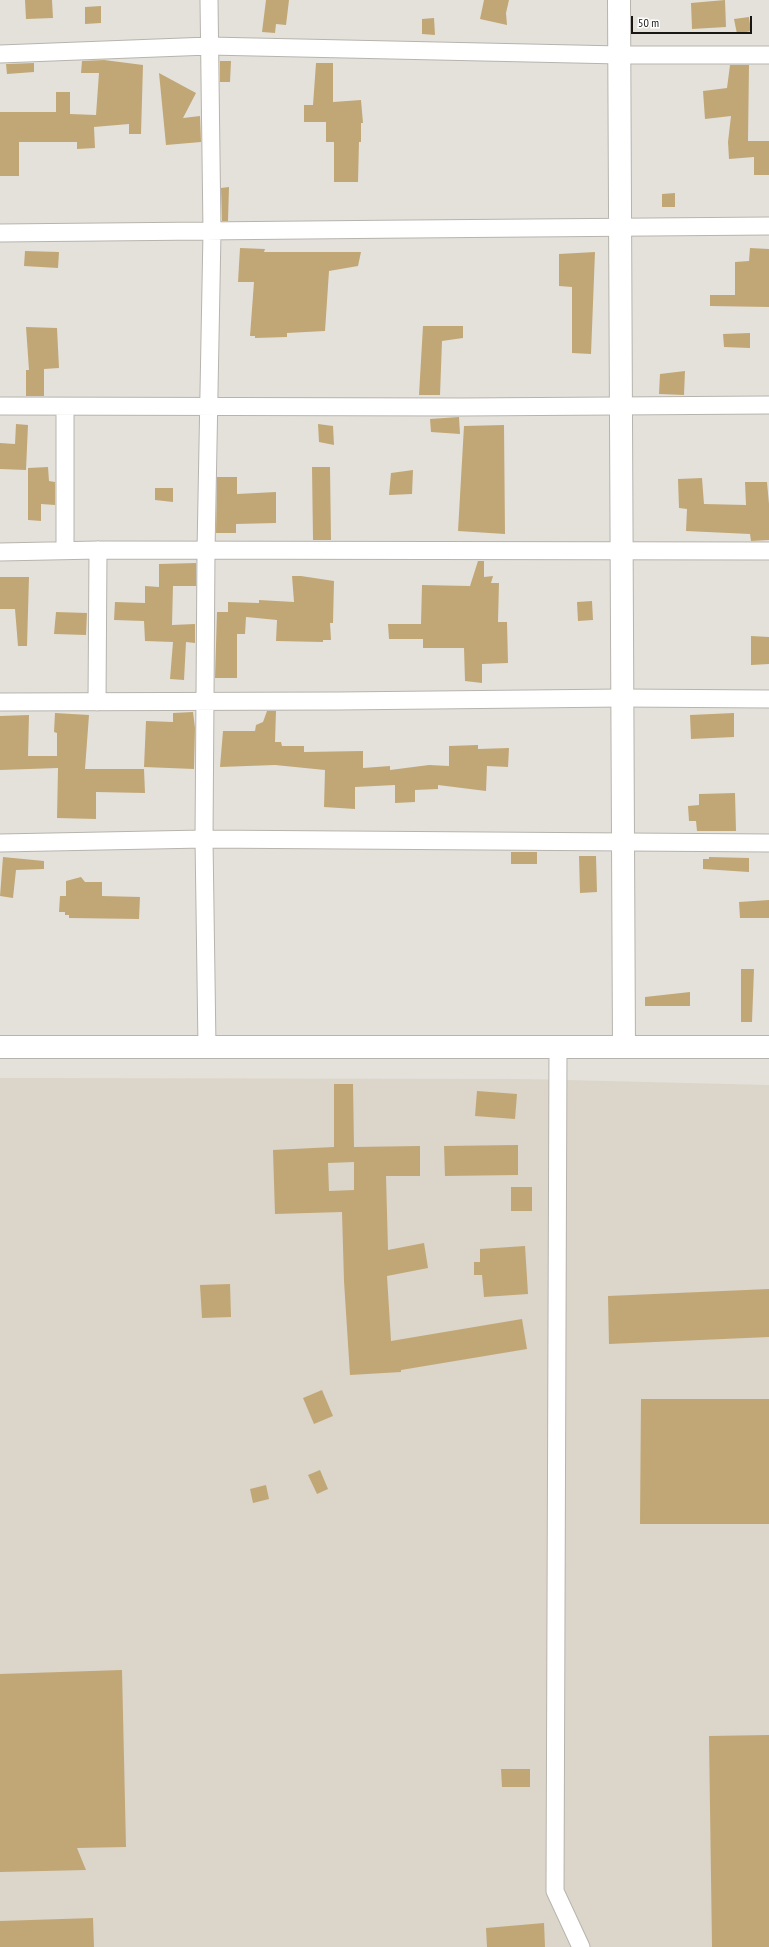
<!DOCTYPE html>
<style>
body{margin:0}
#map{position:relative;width:769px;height:1947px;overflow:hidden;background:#e4e1db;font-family:"PT Sans Narrow",sans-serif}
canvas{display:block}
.scale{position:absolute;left:631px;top:16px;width:121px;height:18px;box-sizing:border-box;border:2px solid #181714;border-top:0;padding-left:5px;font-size:12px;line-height:14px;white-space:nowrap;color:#181714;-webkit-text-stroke:3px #fff;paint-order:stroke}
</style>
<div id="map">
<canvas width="769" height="1947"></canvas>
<div class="scale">50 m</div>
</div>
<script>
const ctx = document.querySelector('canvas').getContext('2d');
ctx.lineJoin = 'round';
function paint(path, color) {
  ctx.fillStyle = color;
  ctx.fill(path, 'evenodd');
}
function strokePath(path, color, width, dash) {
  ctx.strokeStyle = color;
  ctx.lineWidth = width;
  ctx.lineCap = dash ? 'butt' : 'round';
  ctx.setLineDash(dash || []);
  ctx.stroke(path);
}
paint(new Path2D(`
 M 0,1078 L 524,1079 L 769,1085 L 769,1947 L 0,1947 Z`), '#dcd5c9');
paint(new Path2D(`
 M 25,0 L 52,0 L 53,18 L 26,19 Z
 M 266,0 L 289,0 L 286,25 L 276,24 L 275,33 L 262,32 Z
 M 484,0 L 509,0 L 506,13 L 507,25 L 480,19 Z
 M 725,0 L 726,27 L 692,29 L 691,3 Z
 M 101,6 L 101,23 L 85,24 L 85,7 Z
 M 749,17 L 751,31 L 737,34 L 734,19 Z
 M 434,18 L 435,35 L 422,34 L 422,19 Z
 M 104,60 L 143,65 L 141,134 L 129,134 L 129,124 L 94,127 L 95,148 L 77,149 L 77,142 L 19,142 L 19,176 L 0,176 L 0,112 L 56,112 L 56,92 L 70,92 L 70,114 L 96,115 L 99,73 L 81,73 L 82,61 Z
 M 220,61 L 231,61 L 230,82 L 220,82 Z
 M 34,63 L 34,72 L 7,74 L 6,64 Z
 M 316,63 L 333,63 L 333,102 L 361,100 L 363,123 L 361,123 L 361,142 L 359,142 L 358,182 L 334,182 L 334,142 L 326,142 L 326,122 L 304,122 L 304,105 L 313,105 Z
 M 730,65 L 749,65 L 748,141 L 769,141 L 769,175 L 754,175 L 754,157 L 729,159 L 728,142 L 731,116 L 705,119 L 703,91 L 727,88 Z
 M 159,73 L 196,93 L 183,118 L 200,116 L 201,142 L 166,145 Z
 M 229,187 L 228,221 L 222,221 L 221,188 Z
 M 675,193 L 675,207 L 662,207 L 662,194 Z
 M 240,248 L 265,249 L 264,252 L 361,252 L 358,266 L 329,271 L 325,331 L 287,333 L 287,337 L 255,338 L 255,336 L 250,336 L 254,282 L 238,282 Z
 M 750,248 L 769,249 L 769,307 L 710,306 L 710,295 L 735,295 L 735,262 L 749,261 Z
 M 25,251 L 59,252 L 58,268 L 24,266 Z
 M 595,252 L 591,354 L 572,353 L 572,287 L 559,286 L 559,254 Z
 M 423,326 L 463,326 L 463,338 L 442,341 L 440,395 L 419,395 Z
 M 26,327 L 57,328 L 59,368 L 44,369 L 44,396 L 26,396 L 26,370 L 29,370 Z
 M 750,333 L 750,348 L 724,347 L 723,334 Z
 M 685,371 L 684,395 L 659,394 L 660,374 Z
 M 459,417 L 460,434 L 431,432 L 430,419 Z
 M 16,424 L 28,425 L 26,470 L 0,469 L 0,443 L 15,444 Z
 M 318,424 L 333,426 L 334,445 L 319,442 Z
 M 504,425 L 505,534 L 458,531 L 464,426 Z
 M 48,467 L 49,481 L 55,482 L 55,505 L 41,504 L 41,521 L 28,520 L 28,468 Z
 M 312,467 L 330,467 L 331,540 L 313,540 Z
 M 413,470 L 412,494 L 389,495 L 391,473 Z
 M 217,477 L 237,477 L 237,494 L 276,492 L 276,523 L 236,524 L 236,533 L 216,533 Z
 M 702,478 L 704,504 L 746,505 L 745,482 L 767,482 L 769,504 L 769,540 L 751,541 L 750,534 L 686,531 L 687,509 L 679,508 L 678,479 Z
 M 155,488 L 173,488 L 173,502 L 155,500 Z
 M 478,561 L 484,561 L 484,577 L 493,576 L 491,583 L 499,583 L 498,622 L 507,622 L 508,663 L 482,664 L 482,683 L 465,681 L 464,648 L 423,648 L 423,639 L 389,639 L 388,624 L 421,624 L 422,585 L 470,586 Z
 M 196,563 L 196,586 L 173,586 L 172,625 L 195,624 L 195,643 L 186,642 L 184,680 L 170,679 L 173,642 L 145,641 L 144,621 L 114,620 L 115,602 L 145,603 L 145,586 L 159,587 L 159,564 Z
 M 292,576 L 301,576 L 334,581 L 333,623 L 330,623 L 331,640 L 323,640 L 323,642 L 276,641 L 277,620 L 246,617 L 245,634 L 237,634 L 237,678 L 215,678 L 217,612 L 228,612 L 228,602 L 259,603 L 259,600 L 294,602 Z
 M 0,577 L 29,577 L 27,646 L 18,646 L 15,609 L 0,609 Z
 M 592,601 L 593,620 L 578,621 L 577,602 Z
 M 56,612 L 87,613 L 86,635 L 54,634 Z
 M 751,636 L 769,637 L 769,664 L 751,665 Z
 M 267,711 L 276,711 L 275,742 L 281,742 L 282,746 L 304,746 L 304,752 L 363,751 L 363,768 L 390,766 L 390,770 L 429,765 L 449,766 L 449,746 L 478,745 L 478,749 L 509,748 L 508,767 L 487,766 L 486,791 L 438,785 L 438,789 L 415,790 L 415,802 L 395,803 L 395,785 L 355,787 L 355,809 L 324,807 L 325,770 L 275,765 L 220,767 L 223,731 L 255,731 L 256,725 L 263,722 Z
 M 193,712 L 195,728 L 194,769 L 144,767 L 146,721 L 173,722 L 173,713 Z
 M 55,713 L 89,715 L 85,769 L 144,769 L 145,793 L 96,792 L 96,819 L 57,818 L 58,768 L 0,770 L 0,716 L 29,715 L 28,756 L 57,756 L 57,733 L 54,732 Z
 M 734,713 L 734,737 L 691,739 L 690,715 Z
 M 735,793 L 736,831 L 697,831 L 696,821 L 689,821 L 688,806 L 699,805 L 699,794 Z
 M 511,852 L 537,852 L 537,864 L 511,864 Z
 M 579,856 L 596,856 L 597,892 L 580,893 Z
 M 3,857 L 44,861 L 44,869 L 16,870 L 13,898 L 0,896 Z
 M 709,857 L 749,858 L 749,872 L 703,869 L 703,859 L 709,859 Z
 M 81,877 L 85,882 L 102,882 L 102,896 L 140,897 L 139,919 L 69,918 L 69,915 L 65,915 L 65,912 L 59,912 L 60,896 L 66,896 L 66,881 Z
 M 769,900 L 769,918 L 740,918 L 739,902 Z
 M 741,969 L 754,969 L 752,1022 L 741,1022 Z
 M 690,992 L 690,1006 L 645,1006 L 645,997 Z
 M 334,1084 L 353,1084 L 354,1147 L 420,1146 L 420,1176 L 386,1176 L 388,1250 L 424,1243 L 428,1268 L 387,1276 L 391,1341 L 522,1319 L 527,1349 L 401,1370 L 401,1372 L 350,1375 L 344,1281 L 342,1212 L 275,1214 L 273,1150 L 334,1147 ZM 354,1162 L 354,1190 L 329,1191 L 328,1163 Z
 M 477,1091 L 517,1094 L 515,1119 L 475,1116 Z
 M 518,1145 L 518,1175 L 445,1176 L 444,1146 Z
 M 511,1187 L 532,1187 L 532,1211 L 511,1211 Z
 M 525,1246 L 528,1294 L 484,1297 L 482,1275 L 474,1275 L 474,1262 L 480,1262 L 480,1249 Z
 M 230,1284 L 231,1317 L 202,1318 L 200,1285 Z
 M 769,1289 L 769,1337 L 609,1344 L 608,1296 Z
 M 322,1390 L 333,1416 L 314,1424 L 303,1398 Z
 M 641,1399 L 769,1399 L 769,1524 L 640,1524 Z
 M 320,1470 L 328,1489 L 317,1494 L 308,1475 Z
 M 266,1485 L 269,1499 L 253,1503 L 250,1489 Z
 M 122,1670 L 126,1847 L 77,1848 L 86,1870 L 0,1872 L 0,1674 Z
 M 769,1735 L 769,1947 L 712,1947 L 709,1736 Z
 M 501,1769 L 530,1769 L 530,1787 L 502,1787 Z
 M 93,1918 L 94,1947 L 0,1947 L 0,1921 Z
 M 544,1923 L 545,1947 L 487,1947 L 486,1928 Z`), '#c1a776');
const street = new Path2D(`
 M 0,54 L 209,46 L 620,55 L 769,55
 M 0,233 C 256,232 513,226 769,226
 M 0,406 L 462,407 L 769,405
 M 65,550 L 65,408
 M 0,552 L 98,550 L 769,551
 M 0,702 L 339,701 L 622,698 L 769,699
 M 97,702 L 98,550
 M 0,843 L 204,839 L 769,843
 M 207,1047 L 204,839 L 206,551 L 212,232 L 209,0
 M 558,1047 L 555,1891 L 581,1947`);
const secondary = new Path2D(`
 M 619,0 L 624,1047
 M 0,1047 L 769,1047`);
strokePath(street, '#b7b4ae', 19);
strokePath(secondary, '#b7b4ae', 24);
strokePath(street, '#fff', 17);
strokePath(secondary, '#fff', 22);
</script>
